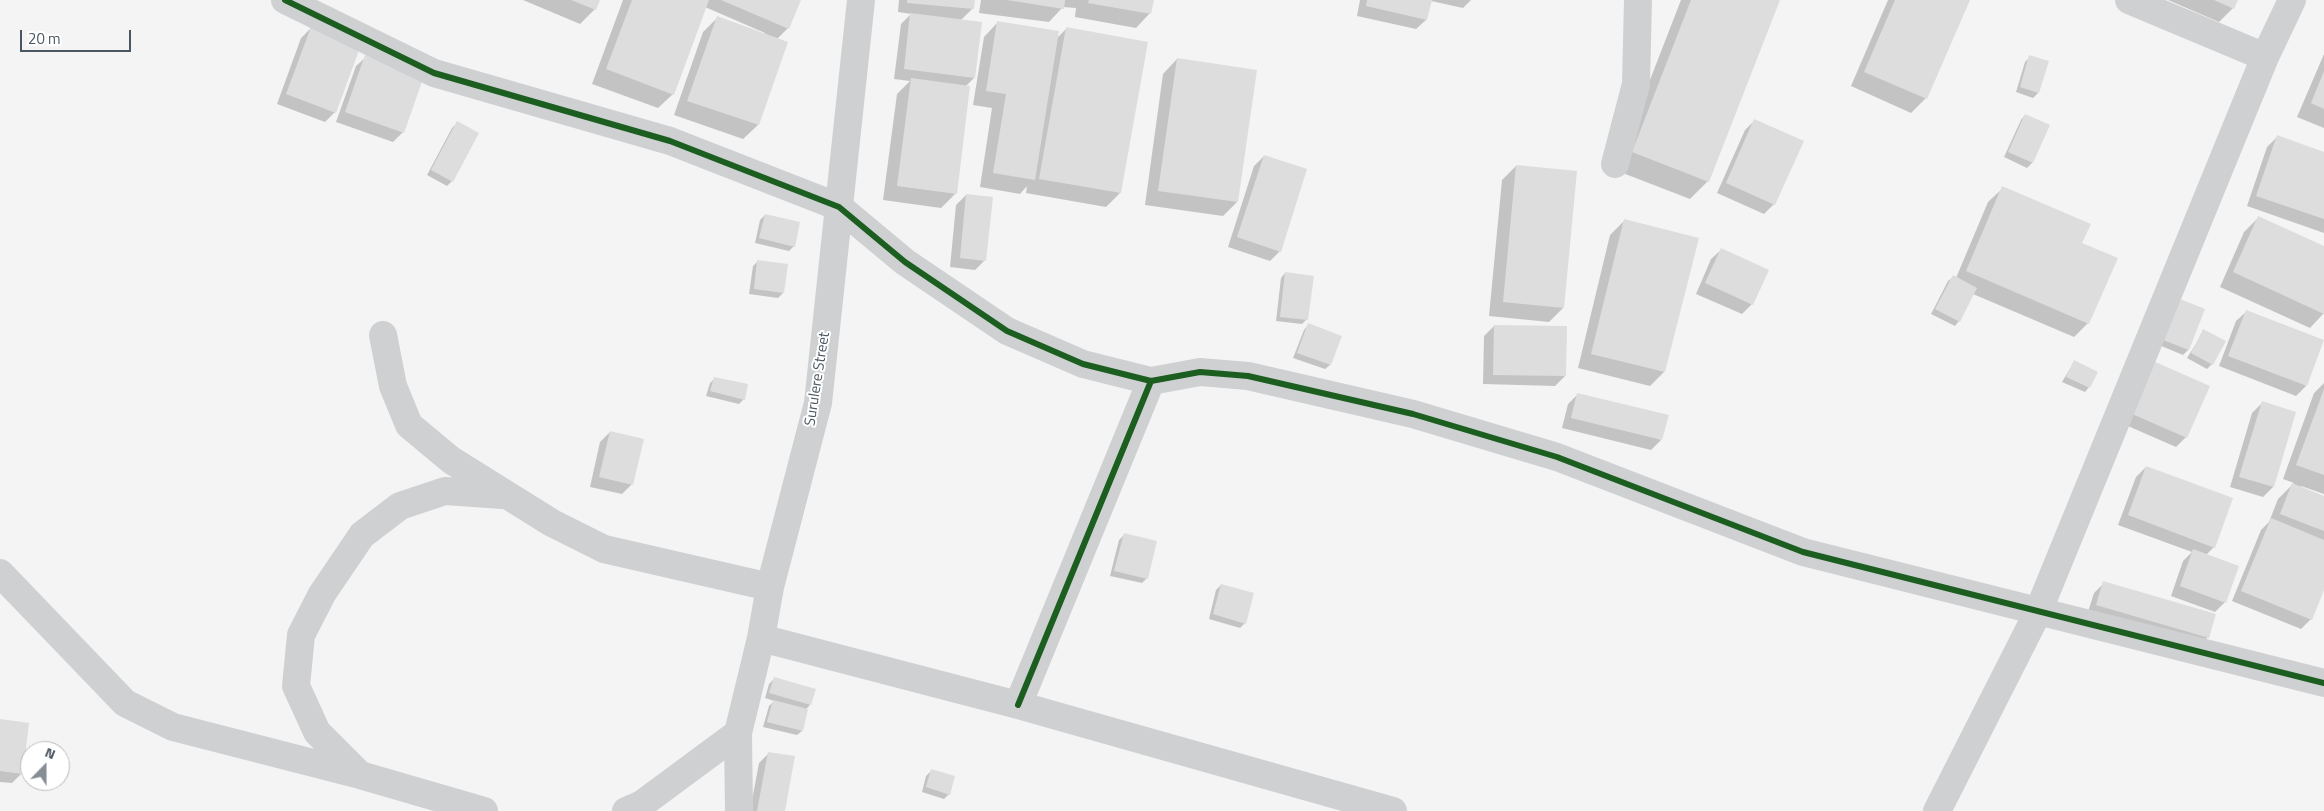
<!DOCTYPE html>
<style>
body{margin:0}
#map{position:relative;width:2324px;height:811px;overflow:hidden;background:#f4f4f4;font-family:"Titillium Web",sans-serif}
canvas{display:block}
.north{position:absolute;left:20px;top:741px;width:50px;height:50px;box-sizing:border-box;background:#fff;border:1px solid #b7bbc0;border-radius:50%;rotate:22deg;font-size:14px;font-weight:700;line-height:20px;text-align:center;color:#4a5661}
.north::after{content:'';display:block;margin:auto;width:18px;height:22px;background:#868d94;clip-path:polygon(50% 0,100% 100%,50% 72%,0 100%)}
.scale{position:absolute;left:20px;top:30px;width:111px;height:22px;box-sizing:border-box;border:2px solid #4a5661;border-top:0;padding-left:6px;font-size:15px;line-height:18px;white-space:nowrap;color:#4a5661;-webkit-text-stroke:4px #fff;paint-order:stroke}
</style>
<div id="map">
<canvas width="2324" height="811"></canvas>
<div class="north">N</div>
<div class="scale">20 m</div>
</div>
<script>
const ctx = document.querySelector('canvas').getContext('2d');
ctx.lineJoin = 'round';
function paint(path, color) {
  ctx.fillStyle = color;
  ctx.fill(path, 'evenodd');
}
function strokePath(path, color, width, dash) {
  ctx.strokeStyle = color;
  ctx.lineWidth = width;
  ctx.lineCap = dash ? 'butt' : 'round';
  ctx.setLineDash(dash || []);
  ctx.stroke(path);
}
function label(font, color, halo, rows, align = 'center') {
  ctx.font = font + ' "Titillium Web",sans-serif';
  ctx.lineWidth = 4;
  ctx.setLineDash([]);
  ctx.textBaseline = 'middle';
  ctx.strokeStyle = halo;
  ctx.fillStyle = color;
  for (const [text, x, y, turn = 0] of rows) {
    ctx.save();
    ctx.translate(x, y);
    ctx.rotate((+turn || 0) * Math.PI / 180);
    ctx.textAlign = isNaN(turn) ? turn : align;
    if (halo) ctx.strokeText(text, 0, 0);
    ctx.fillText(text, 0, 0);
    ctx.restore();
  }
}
paint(new Path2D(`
 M 523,0 L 599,0 L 595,9 L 580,24 Z
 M 623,0 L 800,0 L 788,28 L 777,39 L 786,42 L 758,125 L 743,139 L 674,115 L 703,32 L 717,18 L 764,35 L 765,33 L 705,7 L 673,94 L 658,108 L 592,84 Z
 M 899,0 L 973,0 L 972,9 L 961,20 L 974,78 L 965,87 L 956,193 L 941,208 L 883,200 L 897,94 L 910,81 L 894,79 L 901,24 L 911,14 L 898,12 Z
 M 981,0 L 1152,0 L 1150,13 L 1136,28 L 1075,17 L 1076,8 L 1063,7 L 1049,22 L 979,13 Z
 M 1360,0 L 1471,0 L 1463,8 L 1431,1 L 1426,20 L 1416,29 L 1357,16 Z
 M 1681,0 L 1778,0 L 1708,181 L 1690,199 L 1615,170 Z
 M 1888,0 L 1969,0 L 1926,98 L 1911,113 L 1851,86 Z
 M 2168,0 L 2236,0 L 2233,8 L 2219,22 Z
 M 998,22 L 1057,38 L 1066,29 L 1120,193 L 1106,207 L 1026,193 L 1027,186 L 1020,194 L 980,187 L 992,108 L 973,105 L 984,37 Z
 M 311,28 L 335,112 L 325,122 L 277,104 L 301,38 Z
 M 2324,54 L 2324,128 L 2297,117 Z
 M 366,57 L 403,132 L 393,142 L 336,122 L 356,66 Z
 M 2030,57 L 2038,93 L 2033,98 L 2016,92 L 2025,62 Z
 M 1177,59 L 1237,202 L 1223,216 L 1145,205 L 1163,74 Z
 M 2025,115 L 2049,126 L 2032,163 L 2027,168 L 2004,157 L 2021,120 Z
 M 1755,120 L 1802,142 L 1774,204 L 1764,214 L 1717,193 L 1745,130 Z
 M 457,123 L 452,181 L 447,186 L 427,175 L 452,128 Z
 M 2277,137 L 2324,153 L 2324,233 L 2247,206 L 2267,147 Z
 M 1264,156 L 1280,251 L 1270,261 L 1228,247 L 1254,166 Z
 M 1516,166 L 1563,308 L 1549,322 L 1489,316 L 1502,180 Z
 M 2003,188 L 2081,244 L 2088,323 L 2074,337 L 1973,294 L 1959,321 L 1955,326 L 1931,314 L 1948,281 L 1953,277 L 1956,278 L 1988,202 Z
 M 966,195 L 985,260 L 975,270 L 950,267 L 956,205 Z
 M 765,215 L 794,246 L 789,251 L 755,243 L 760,220 Z
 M 2258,218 L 2324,247 L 2324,313 L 2310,328 L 2220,287 L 2244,232 Z
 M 1625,220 L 1664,372 L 1650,386 L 1578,368 L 1610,235 Z
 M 1721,250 L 1752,304 L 1742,314 L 1696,294 L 1711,259 Z
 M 758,261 L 786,265 L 783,293 L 778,298 L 749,294 L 753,266 Z
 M 1285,273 L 1307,319 L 1302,324 L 1276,321 L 1281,278 Z
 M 2204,310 L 2188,350 L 2183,355 L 2154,343 Z
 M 2246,312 L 2306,386 L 2296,396 L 2219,366 L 2236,321 Z
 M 1308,325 L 1330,365 L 1325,369 L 1293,358 L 1304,330 Z
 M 1494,326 L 1565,376 L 1555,386 L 1483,384 L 1484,336 Z
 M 2204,331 L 2212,364 L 2207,369 L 2187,358 Z
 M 2074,362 L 2089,387 L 2085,392 L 2062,382 Z
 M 2143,373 L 2186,437 L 2176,447 L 2121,423 Z
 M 715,378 L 744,399 L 739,404 L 706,396 L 710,383 Z
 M 2324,383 L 2324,494 L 2301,486 L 2301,488 L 2324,498 L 2324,587 L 2311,619 L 2301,629 L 2232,601 L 2261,530 L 2269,522 L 2278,499 L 2294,483 L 2283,479 L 2314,393 Z
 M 1578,394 L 1661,440 L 1651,450 L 1562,428 L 1568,404 Z
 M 2262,403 L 2295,413 L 2273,487 L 2263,497 L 2230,487 L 2252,413 Z
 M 610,432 L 632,484 L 622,494 L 590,487 L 600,442 Z
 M 2146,467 L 2214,547 L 2206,555 L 2225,602 L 2215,612 L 2171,596 L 2183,561 L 2192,552 L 2118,525 L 2136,477 Z
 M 1124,535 L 1147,578 L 1142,583 L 1110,576 L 1119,540 Z
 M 2104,583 L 2208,637 L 2198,647 L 2087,615 L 2094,593 Z
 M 1221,585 L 1245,623 L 1240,628 L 1209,619 L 1216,590 Z
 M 774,679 L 810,705 L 805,710 L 802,731 L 797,735 L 763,727 L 769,706 L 774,701 L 765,698 L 769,684 Z
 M 0,720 L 22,773 L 12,783 L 0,782 Z
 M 769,753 L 783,811 L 750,811 L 759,763 Z
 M 931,771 L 949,794 L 944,799 L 922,792 L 926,776 Z`), '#0003');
paint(new Path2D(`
 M 571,0 L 600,0 L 596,10 Z
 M 632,0 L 709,0 L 674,95 L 606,69 Z
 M 721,0 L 801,0 L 789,29 Z
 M 907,0 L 975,0 L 974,9 L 907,3 Z
 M 1007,0 L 1065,0 L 1064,9 Z
 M 1089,0 L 1154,0 L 1151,14 L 1088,3 Z
 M 1367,0 L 1432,0 L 1427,20 L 1366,6 Z
 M 1691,0 L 1780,0 L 1709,182 L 1632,152 Z
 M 1895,0 L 1970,0 L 1927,99 L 1864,72 Z
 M 2214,0 L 2238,0 L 2234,9 Z
 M 910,13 L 982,22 L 975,78 L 904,69 Z
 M 717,16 L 788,42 L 759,125 L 687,101 Z
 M 997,21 L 1059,31 L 1035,180 L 993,173 L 1006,94 L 986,91 Z
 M 311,27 L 361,45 L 336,113 L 286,94 Z
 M 1066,27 L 1148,42 L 1121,193 L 1039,179 Z
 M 365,55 L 424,76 L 404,133 L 345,112 Z
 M 2029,55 L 2049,61 L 2039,93 L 2020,87 Z
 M 1177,58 L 1257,70 L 1238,202 L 1158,191 Z
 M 2324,71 L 2324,109 L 2311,103 Z
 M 911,78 L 970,86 L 957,194 L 897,186 Z
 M 2025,114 L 2050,125 L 2033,163 L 2008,152 Z
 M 1754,119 L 1804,141 L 1775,205 L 1726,183 Z
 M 457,121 L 479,133 L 453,182 L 431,170 Z
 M 2277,135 L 2324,152 L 2324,219 L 2256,196 Z
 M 1264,155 L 1307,169 L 1281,252 L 1237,237 Z
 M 1516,165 L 1577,171 L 1564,308 L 1503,302 Z
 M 2002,186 L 2091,224 L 2082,243 L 2118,258 L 2089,324 L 1966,271 Z
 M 966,194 L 993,197 L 986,261 L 960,258 Z
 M 765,214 L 800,222 L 795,247 L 759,238 Z
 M 2258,216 L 2324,246 L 2324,314 L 2233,272 Z
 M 1624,219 L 1699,238 L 1665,372 L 1591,354 Z
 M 1721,248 L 1769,270 L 1753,305 L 1705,283 Z
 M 757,260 L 788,264 L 784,293 L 754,289 Z
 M 1285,272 L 1314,276 L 1308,320 L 1280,317 Z
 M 1953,275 L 1977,288 L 1960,322 L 1935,309 Z
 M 2175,297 L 2205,309 L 2189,350 L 2158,338 Z
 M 2246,310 L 2324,340 L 2307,386 L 2228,356 Z
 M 1308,323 L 1342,336 L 1331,365 L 1297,353 Z
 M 1494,325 L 1567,326 L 1566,376 L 1493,375 Z
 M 2203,329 L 2226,341 L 2213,365 L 2191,353 Z
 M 2074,360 L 2098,372 L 2090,388 L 2066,377 Z
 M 2153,361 L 2210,386 L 2187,438 L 2130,413 Z
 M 714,377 L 748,384 L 745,400 L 710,391 Z
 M 2324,389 L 2324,475 L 2296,465 Z
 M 1577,393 L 1669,415 L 1662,440 L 1571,418 Z
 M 2262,401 L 2296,412 L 2274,487 L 2239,477 Z
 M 610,431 L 644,439 L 633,485 L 599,477 Z
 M 2146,466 L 2233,498 L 2215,548 L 2128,515 Z
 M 2292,483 L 2324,496 L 2324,531 L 2280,514 Z
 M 2271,518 L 2324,540 L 2324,590 L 2312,620 L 2241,591 Z
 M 1124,533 L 1157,541 L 1148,579 L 1114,571 Z
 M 2193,549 L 2239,566 L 2226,603 L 2180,586 Z
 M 2103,581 L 2216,614 L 2209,638 L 2096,605 Z
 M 1221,584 L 1254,593 L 1246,624 L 1213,614 Z
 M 774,677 L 816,689 L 811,705 L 769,693 Z
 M 773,700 L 808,709 L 803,731 L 767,722 Z
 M 0,719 L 29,723 L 23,774 L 0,771 Z
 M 768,752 L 795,756 L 785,811 L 757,811 Z
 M 931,769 L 955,776 L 950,795 L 926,787 Z`), '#ddddde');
strokePath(new Path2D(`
 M 285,0 L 434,73 L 670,141 L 839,207 L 905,262 L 1007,331 L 1083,364 L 1151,381
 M 2129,0 L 2265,57
 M 1615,164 L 1636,84 L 1638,0
 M 383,335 L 393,386 L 409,425 L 451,460 L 552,523 L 604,549 L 770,587
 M 0,573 L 125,703 L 173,727 L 360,775 L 484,811
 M 761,638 L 1018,705 L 1393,811
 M 1018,705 L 1151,381 L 1200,372 L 1248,376 L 1413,414 L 1557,457 L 1803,552 L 2324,683
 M 359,774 L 317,732 L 296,686 L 301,635 L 322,594 L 362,535 L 400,506 L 445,491 L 503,495
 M 626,811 L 642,804 L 738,733
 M 739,811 L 738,733 L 761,638 L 770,587 L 818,403 L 861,0
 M 1937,811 L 2038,612 L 2265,57 L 2292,0`), '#ced0d2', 28);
strokePath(new Path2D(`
 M 285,0 L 434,73 L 670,141 L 839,207 L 905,262 L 1007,331 L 1083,364 L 1151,381
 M 1018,705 L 1151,381 L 1200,372 L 1248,376 L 1413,414 L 1557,457 L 1803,552 L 2324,683`), '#1b5e20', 6);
label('15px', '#4a5661', '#fff', [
 ["Surulere Street",818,379,-81]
]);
</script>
